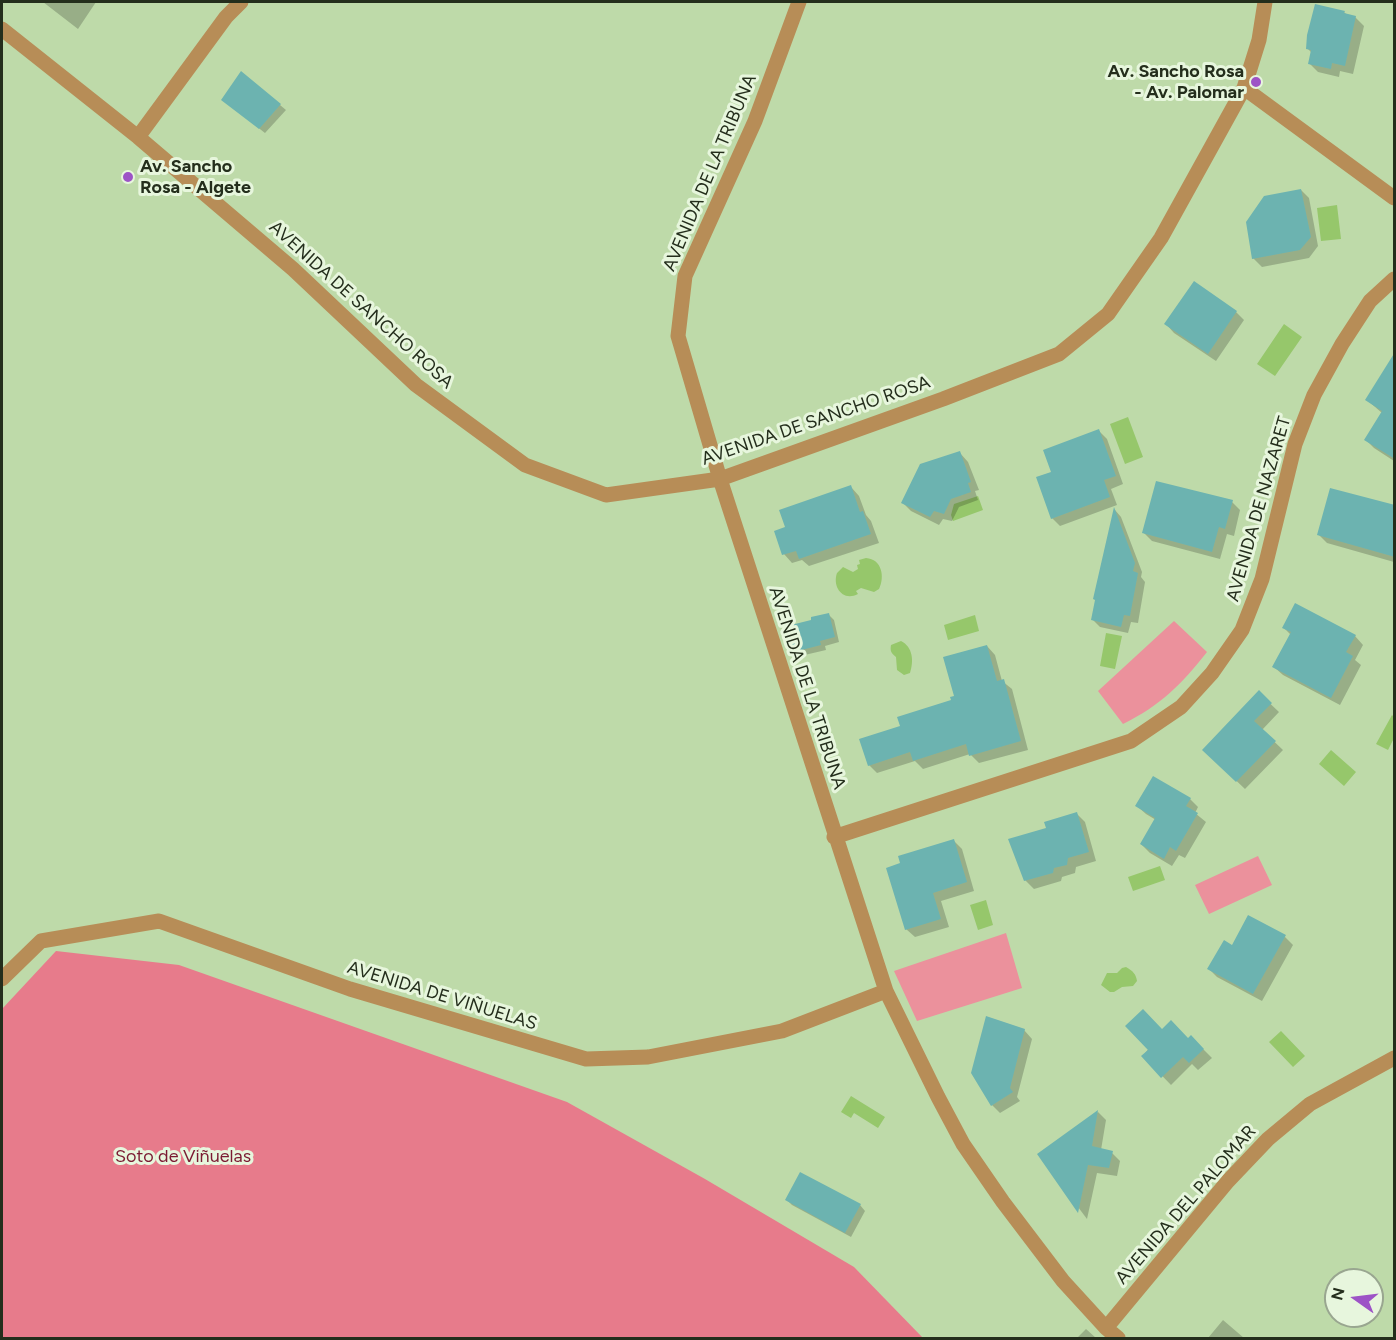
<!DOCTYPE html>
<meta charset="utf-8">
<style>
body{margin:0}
#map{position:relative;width:1396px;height:1340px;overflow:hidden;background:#bedaa9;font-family:Figtree,sans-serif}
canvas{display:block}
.frame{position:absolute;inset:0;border:3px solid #242e1c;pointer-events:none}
.north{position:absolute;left:1324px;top:1268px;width:60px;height:60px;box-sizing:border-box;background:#e7f6dd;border:2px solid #99a690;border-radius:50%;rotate:284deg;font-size:16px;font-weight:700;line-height:24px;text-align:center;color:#242e1c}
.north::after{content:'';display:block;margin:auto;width:21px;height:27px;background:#9d53c6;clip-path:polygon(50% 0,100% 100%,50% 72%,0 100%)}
</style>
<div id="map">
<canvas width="1396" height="1340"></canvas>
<div class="frame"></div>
<div class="north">N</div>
</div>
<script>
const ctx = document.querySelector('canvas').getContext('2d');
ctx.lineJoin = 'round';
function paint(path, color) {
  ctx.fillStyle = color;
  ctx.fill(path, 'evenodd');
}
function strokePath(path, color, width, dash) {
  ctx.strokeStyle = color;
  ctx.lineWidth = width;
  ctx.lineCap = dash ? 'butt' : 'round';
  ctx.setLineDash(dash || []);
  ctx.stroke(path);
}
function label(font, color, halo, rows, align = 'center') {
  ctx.font = font + ' Figtree,sans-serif';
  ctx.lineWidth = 6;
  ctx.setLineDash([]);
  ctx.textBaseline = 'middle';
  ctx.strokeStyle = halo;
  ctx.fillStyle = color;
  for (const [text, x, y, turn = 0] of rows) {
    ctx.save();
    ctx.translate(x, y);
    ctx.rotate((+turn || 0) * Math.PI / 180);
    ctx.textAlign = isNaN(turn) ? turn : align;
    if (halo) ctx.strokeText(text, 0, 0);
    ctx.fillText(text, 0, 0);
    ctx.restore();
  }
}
paint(new Path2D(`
 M 1174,621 L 1207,652 C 1181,685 1161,705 1123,724 L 1098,691 Z
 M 1258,856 L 1272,885 L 1209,914 L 1195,885 Z
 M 1006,933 L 1022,988 L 917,1021 L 894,971 Z`), '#eb919c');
paint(new Path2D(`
 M 56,951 L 179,965 L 567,1102 L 705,1179 L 854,1267 L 923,1338 L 2,1338 L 2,1009 Z`), '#e77b8b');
paint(new Path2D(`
 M 1337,205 L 1341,239 L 1321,241 L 1317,208 Z
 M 1284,324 L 1302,337 L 1275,376 L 1257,364 Z
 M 1128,417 L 1143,457 L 1125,464 L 1110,424 Z
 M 978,496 L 983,510 L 953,521 L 951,515 L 954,504 Z
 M 866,558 C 882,559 885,577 879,589 L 874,592 L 861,588 L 856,591 L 858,594 C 843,602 832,587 837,573 L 843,567 L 853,572 L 858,569 L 857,565 L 860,564 L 859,560 Z
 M 975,615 L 979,631 L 948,640 L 944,625 Z
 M 1106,633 L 1122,636 L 1115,669 L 1100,666 Z
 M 901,641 C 913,647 914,661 910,673 L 904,675 L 897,670 L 896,657 C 891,653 890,651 891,645 Z
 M 1392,715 L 1394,717 L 1394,738 L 1388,750 L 1376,744 Z
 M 1331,750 L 1356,772 L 1344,786 L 1319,764 Z
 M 1160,866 L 1165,880 L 1133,891 L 1128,877 Z
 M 986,900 L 993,925 L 978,930 L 970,905 Z
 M 1126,967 C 1133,971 1136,974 1137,981 L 1133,986 L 1122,987 L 1114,992 L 1110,992 L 1101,985 L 1107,973 L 1117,973 L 1122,968 Z
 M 1281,1031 L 1305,1056 L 1293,1067 L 1269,1042 Z
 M 851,1096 L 885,1117 L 878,1128 L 854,1113 L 851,1118 L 841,1112 Z`), '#96c76b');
paint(new Path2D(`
 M 43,2 L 96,2 L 78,29 Z
 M 1344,12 L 1348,16 L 1355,17 L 1364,26 L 1353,74 L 1340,71 L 1339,77 L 1318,72 L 1310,64 L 1312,53 L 1307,48 Z
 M 229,105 L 280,105 L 286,110 L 265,133 Z
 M 1301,190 L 1309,198 L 1318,246 L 1309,258 L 1262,267 L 1253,258 Z
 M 1236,312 L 1244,320 L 1216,361 L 1174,333 L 1166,324 Z
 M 1394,378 L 1394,461 L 1374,448 L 1366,440 L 1382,413 L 1367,400 Z
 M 1099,431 L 1107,439 L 1123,484 L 1111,489 L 1117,505 L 1060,526 L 1052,518 L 1053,473 Z
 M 960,453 L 968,462 L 979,490 L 975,491 L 978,500 L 959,507 L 952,521 L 943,519 L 939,525 L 911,511 L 903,503 Z
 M 851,487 L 859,496 L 866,515 L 871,521 L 879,543 L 809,566 L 802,560 L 792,563 L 784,554 L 776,532 L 787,528 Z
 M 1232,502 L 1240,510 L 1234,536 L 1227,534 L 1220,559 L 1152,541 L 1144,533 Z
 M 1394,506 L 1394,562 L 1327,543 L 1319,535 Z
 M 1115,510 L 1121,517 L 1142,572 L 1141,577 L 1145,582 L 1138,623 L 1131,622 L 1128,633 L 1100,627 L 1092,619 Z
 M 828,614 L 834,620 L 839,642 L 825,646 L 826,650 L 796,657 L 791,652 L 813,621 Z
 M 1284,628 L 1355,636 L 1363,645 L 1355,660 L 1361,665 L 1340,705 L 1283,675 L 1274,667 L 1291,635 Z
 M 987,646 L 995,655 L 1002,681 L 1012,689 L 1028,750 L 979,763 L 970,754 L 923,769 L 915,761 L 877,773 L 869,765 L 902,727 L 952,701 Z
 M 1259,693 L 1279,712 L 1262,730 L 1283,750 L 1245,789 L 1204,750 Z
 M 1190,799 L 1198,807 L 1195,813 L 1206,822 L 1185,858 L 1179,855 L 1172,866 L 1150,853 L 1141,844 L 1156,820 L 1146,814 L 1137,806 Z
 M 1077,814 L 1085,822 L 1096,861 L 1076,867 L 1075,873 L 1062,877 L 1061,881 L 1034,889 L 1025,880 L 1048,829 Z
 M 954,841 L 962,849 L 974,891 L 941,901 L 949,927 L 915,937 L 906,929 Z
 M 1285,937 L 1293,945 L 1262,1001 L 1217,977 L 1209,969 L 1233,947 Z
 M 1024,1030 L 1032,1039 L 1017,1097 L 1020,1101 L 1000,1113 L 992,1105 Z
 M 1162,1031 L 1188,1040 L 1191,1037 L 1212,1058 L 1198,1070 L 1192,1064 L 1171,1085 L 1143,1056 Z
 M 1098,1112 L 1106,1120 L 1101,1150 L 1112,1153 L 1120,1161 L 1117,1176 L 1097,1173 L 1087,1219 L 1039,1155 Z
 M 787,1200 L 860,1205 L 865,1211 L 851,1237 L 792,1205 Z
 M 1223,1320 L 1244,1338 L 1208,1338 Z
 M 1086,1329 L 1096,1338 L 1077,1338 Z`), '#0003');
paint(new Path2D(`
 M 1315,4 L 1345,11 L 1344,13 L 1356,16 L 1345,66 L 1332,63 L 1331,69 L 1308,64 L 1311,50 L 1306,49 L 1307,35 Z
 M 241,71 L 281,104 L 259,129 L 221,100 Z
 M 1301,189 L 1311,237 L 1300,250 L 1252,259 L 1246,222 L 1264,196 Z
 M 1194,281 L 1237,311 L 1208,354 L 1164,324 Z
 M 1395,352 L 1395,459 L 1364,440 L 1382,411 L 1365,400 Z
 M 1099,429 L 1116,476 L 1104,480 L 1110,497 L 1051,519 L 1036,477 L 1051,472 L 1043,450 Z
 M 960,451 L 971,482 L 968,483 L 971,492 L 951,499 L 944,514 L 934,511 L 930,517 L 901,503 L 920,464 Z
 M 1156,481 L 1233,500 L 1225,529 L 1219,527 L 1212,552 L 1142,533 Z
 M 851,485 L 860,512 L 863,511 L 871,534 L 799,559 L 796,551 L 782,555 L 774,531 L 785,527 L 779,510 Z
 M 1330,488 L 1395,505 L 1395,557 L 1317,535 Z
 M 1114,507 L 1135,563 L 1133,571 L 1138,573 L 1130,616 L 1124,615 L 1121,627 L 1091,620 L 1095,600 L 1093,599 Z
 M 1295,603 L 1356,635 L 1346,652 L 1353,656 L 1331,698 L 1272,667 L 1291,632 L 1282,628 Z
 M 829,613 L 835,637 L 820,641 L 821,645 L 790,653 L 783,627 L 811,620 L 811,617 Z
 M 987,645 L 997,681 L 1004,679 L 1021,741 L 969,756 L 966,744 L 913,761 L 910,752 L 868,766 L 859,739 L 900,726 L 897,717 L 951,700 L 950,697 L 954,696 L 943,657 Z
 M 1259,690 L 1272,703 L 1254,721 L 1276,741 L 1236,782 L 1202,750 Z
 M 1153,776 L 1191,798 L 1186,806 L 1198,813 L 1176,851 L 1170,847 L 1164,859 L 1140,844 L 1155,818 L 1135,806 Z
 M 1077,812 L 1089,852 L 1068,858 L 1067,865 L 1054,868 L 1053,873 L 1024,881 L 1008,839 L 1046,828 L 1044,822 Z
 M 954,839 L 967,882 L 933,893 L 941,919 L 905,930 L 886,868 L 900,863 L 898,856 Z
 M 1248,915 L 1286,935 L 1253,994 L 1207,969 L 1224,940 L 1232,945 Z
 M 1143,1009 L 1162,1029 L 1171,1020 L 1188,1038 L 1191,1035 L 1204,1049 L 1189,1063 L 1183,1057 L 1161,1078 L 1141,1056 L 1148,1050 L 1125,1026 Z
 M 986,1016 L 1025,1029 L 1010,1088 L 1013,1092 L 991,1106 L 971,1073 Z
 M 1098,1110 L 1092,1146 L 1113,1151 L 1109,1168 L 1088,1165 L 1078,1213 L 1037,1154 Z
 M 800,1172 L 861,1204 L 845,1233 L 785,1200 Z`), '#6cb3b0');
strokePath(new Path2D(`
 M 799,2 L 755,121 L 685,276 L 678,336 L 720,479 L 886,991 L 938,1097 L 963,1144 L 1003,1202 L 1063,1281 L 1106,1328 L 1118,1338
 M 2,29 L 138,137 L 293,269 L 416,385 L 525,465 L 606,495 L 720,479 L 943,399 L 1059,354 L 1108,314 L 1161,238 L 1244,88 L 1259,40 L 1265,2
 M 1244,88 L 1394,198
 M 138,137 L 226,17 L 241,2
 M 834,837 L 1131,741 L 1181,707 L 1212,673 L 1242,630 L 1262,579 L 1295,444 L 1314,395 L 1342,344 L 1370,301 L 1394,279
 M 2,979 L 41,941 L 159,921 L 350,989 L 586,1059 L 648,1057 L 782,1031 L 886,991
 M 1106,1328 L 1228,1181 L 1268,1139 L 1310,1104 L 1394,1058`), '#b78d57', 15);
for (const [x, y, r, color] of [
 [1256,82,6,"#9d53c6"],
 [128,177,6,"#9d53c6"]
]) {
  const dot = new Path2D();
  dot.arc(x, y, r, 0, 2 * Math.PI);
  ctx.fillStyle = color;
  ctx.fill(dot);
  strokePath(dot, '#e7f6dd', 2);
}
label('bold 18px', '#242e1c', '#e7f6dd', [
 ["Av. Sancho Rosa",1244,72],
 ["- Av. Palomar",1244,93],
 ["Av. Sancho",140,167,"left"],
 ["Rosa - Algete",140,188,"left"]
], 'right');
label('18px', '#242e1c', '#e7f6dd', [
 ["AVENIDA DE LA TRIBUNA",710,173,-67],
 ["AVENIDA DE SANCHO ROSA",361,305,42],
 ["AVENIDA DE SANCHO ROSA",816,421,-19],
 ["AVENIDA DE NAZARET",1259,509,-74],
 ["AVENIDA DE LA TRIBUNA",807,688,72],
 ["AVENIDA DE VIÑUELAS",442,996,17],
 ["AVENIDA DEL PALOMAR",1186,1205,-49]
]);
label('18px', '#7b1a32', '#e7f6dd', [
 ["Soto de Viñuelas",183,1157]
]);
</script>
